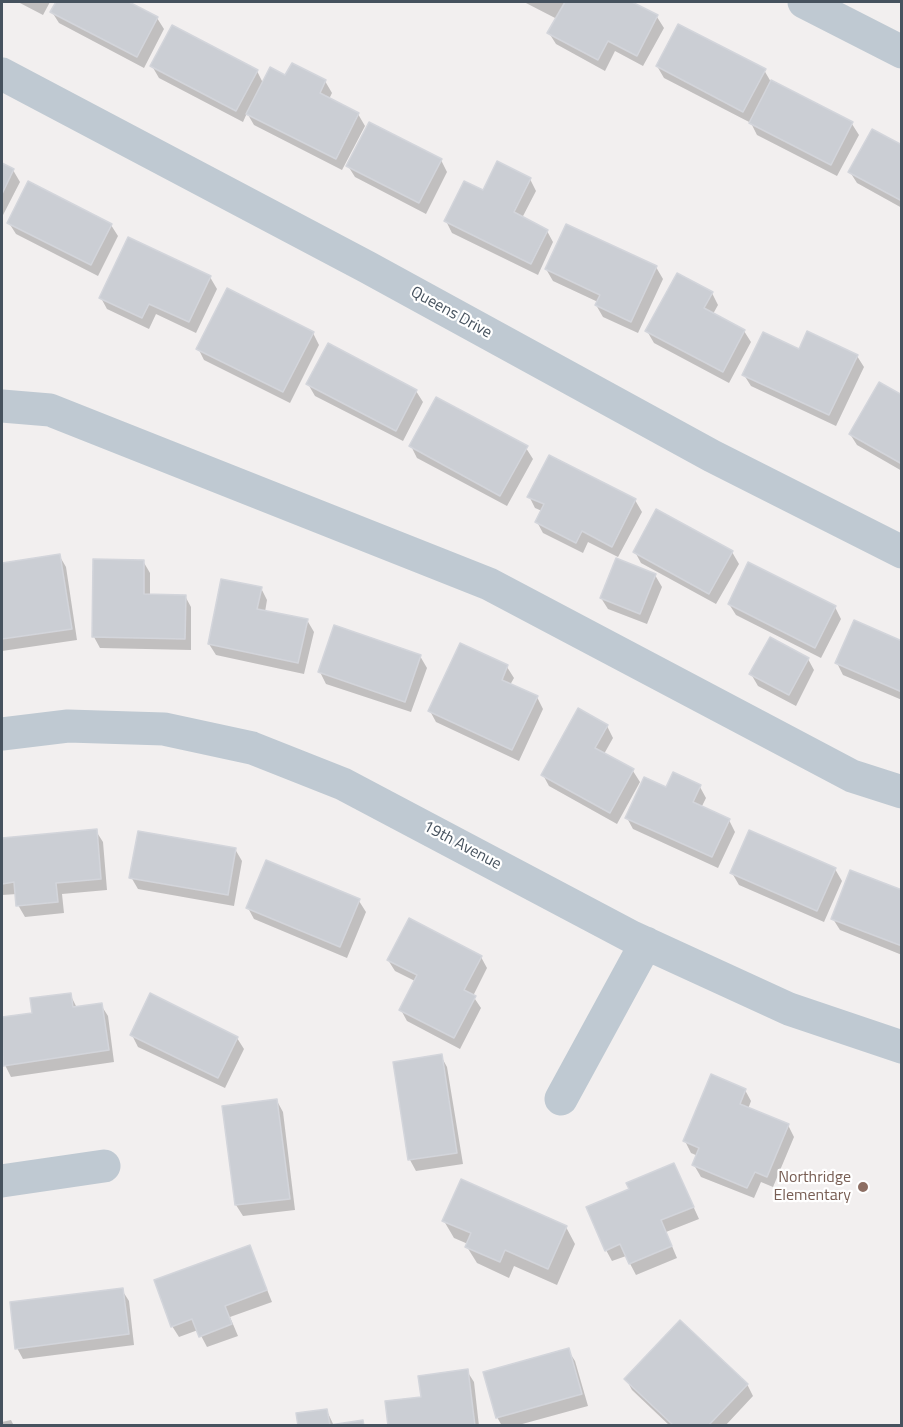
<!DOCTYPE html>
<style>
body{margin:0}
#map{position:relative;width:903px;height:1427px;overflow:hidden;background:#f2efef;font-family:"Titillium Web",sans-serif}
canvas{display:block}
.frame{position:absolute;inset:0;border:3px solid #46525e;pointer-events:none}
</style>
<div id="map">
<canvas width="903" height="1427"></canvas>
<div class="frame"></div>
</div>
<script>
const ctx = document.querySelector('canvas').getContext('2d');
ctx.lineJoin = 'round';
function paint(path, color) {
  ctx.fillStyle = color;
  ctx.fill(path, 'evenodd');
}
function strokePath(path, color, width, dash) {
  ctx.strokeStyle = color;
  ctx.lineWidth = width;
  ctx.lineCap = dash ? 'butt' : 'round';
  ctx.setLineDash(dash || []);
  ctx.stroke(path);
}
function label(font, color, halo, rows, align = 'center') {
  ctx.font = font + ' "Titillium Web",sans-serif';
  ctx.lineWidth = 4.5;
  ctx.setLineDash([]);
  ctx.textBaseline = 'middle';
  ctx.strokeStyle = halo;
  ctx.fillStyle = color;
  for (const [text, x, y, turn = 0] of rows) {
    ctx.save();
    ctx.translate(x, y);
    ctx.rotate((+turn || 0) * Math.PI / 180);
    ctx.textAlign = isNaN(turn) ? turn : align;
    if (halo) ctx.strokeText(text, 0, 0);
    ctx.fillText(text, 0, 0);
    ctx.restore();
  }
}
paint(new Path2D(`
 M 18,2 L 50,2 L 43,15 Z
 M 57,2 L 126,2 L 157,18 L 164,29 L 144,68 L 59,23 L 52,12 Z
 M 524,2 L 563,2 L 565,4 L 566,2 L 629,2 L 657,17 L 664,28 L 643,66 L 615,51 L 605,71 L 556,44 L 549,33 L 557,19 Z
 M 152,66 L 257,71 L 263,83 L 286,77 L 325,81 L 332,93 L 329,99 L 358,114 L 365,126 L 342,170 L 254,125 L 247,113 L 243,122 L 159,78 Z
 M 657,66 L 764,70 L 771,82 L 852,124 L 859,135 L 837,176 L 757,135 L 751,123 L 664,78 Z
 M 902,147 L 902,208 L 857,183 L 850,172 Z
 M 441,160 L 447,172 L 426,214 L 355,177 L 348,166 Z
 M 2,164 L 13,170 L 20,182 L 2,217 Z
 M 530,179 L 536,191 L 522,218 L 547,231 L 553,242 L 538,275 L 452,233 L 446,221 L 483,192 Z
 M 9,223 L 111,225 L 118,236 L 98,276 L 16,234 Z
 M 656,267 L 663,279 L 638,333 L 603,317 L 596,305 L 598,302 L 553,281 L 546,269 Z
 M 210,277 L 217,289 L 196,333 L 156,314 L 149,329 L 107,309 L 101,298 Z
 M 712,293 L 718,305 L 713,314 L 744,331 L 751,342 L 729,383 L 654,343 L 647,331 Z
 M 313,333 L 319,345 L 290,403 L 204,360 L 198,348 Z
 M 800,351 L 857,356 L 864,367 L 836,426 L 751,386 L 744,375 Z
 M 308,384 L 416,391 L 423,402 L 403,441 L 315,396 Z
 M 902,397 L 902,471 L 857,445 L 850,434 Z
 M 411,446 L 526,448 L 533,459 L 507,506 L 417,458 Z
 M 529,496 L 635,500 L 642,512 L 618,557 L 588,542 L 583,553 L 543,533 L 537,522 L 542,511 L 535,508 Z
 M 635,552 L 732,552 L 739,564 L 716,604 L 641,563 Z
 M 59,555 L 66,567 L 77,640 L 2,651 L 2,564 Z
 M 143,561 L 150,573 L 150,595 L 185,596 L 191,607 L 191,650 L 100,648 L 94,637 Z
 M 655,575 L 662,587 L 647,624 L 608,609 L 601,598 Z
 M 261,588 L 267,600 L 265,612 L 307,620 L 314,632 L 304,674 L 216,655 L 209,644 Z
 M 729,604 L 835,607 L 841,619 L 821,658 L 736,615 Z
 M 902,642 L 902,700 L 843,675 L 837,663 Z
 M 420,656 L 427,668 L 411,712 L 326,684 L 320,672 Z
 M 808,659 L 814,670 L 796,706 L 758,686 L 751,674 Z
 M 507,667 L 514,678 L 510,685 L 537,697 L 543,709 L 519,761 L 436,722 L 430,711 Z
 M 607,726 L 613,738 L 604,754 L 633,771 L 640,782 L 617,824 L 549,786 L 543,775 Z
 M 700,787 L 706,798 L 701,808 L 729,820 L 735,832 L 718,868 L 633,829 L 627,818 L 667,789 Z
 M 96,831 L 103,842 L 107,890 L 62,894 L 64,913 L 25,917 L 18,905 L 17,894 L 2,895 L 2,840 Z
 M 235,849 L 242,861 L 234,906 L 138,889 L 131,877 Z
 M 835,869 L 842,881 L 824,922 L 739,885 L 732,873 Z
 M 902,892 L 902,955 L 840,930 L 833,919 Z
 M 359,901 L 366,912 L 347,958 L 254,919 L 248,908 Z
 M 481,957 L 487,968 L 473,996 L 481,1008 L 460,1049 L 407,1021 L 401,1010 L 415,981 L 395,971 L 388,960 Z
 M 70,994 L 77,1008 L 101,1005 L 108,1016 L 114,1062 L 11,1077 L 5,1065 L 2,1019 L 34,1014 Z
 M 132,1035 L 237,1038 L 244,1049 L 225,1088 L 138,1047 Z
 M 441,1056 L 447,1067 L 463,1164 L 416,1171 L 410,1160 Z
 M 745,1090 L 751,1101 L 748,1109 L 788,1125 L 794,1137 L 773,1187 L 761,1182 L 754,1198 L 701,1177 L 694,1165 L 698,1156 L 691,1153 L 685,1141 Z
 M 277,1101 L 283,1112 L 295,1210 L 243,1216 L 236,1205 Z
 M 674,1164 L 699,1219 L 666,1232 L 677,1258 L 636,1275 L 626,1256 L 612,1261 L 606,1250 Z
 M 444,1221 L 566,1227 L 575,1244 L 557,1285 L 514,1266 L 509,1278 L 477,1263 L 467,1247 L 468,1244 L 454,1238 Z
 M 250,1247 L 272,1302 L 230,1317 L 238,1336 L 207,1347 L 198,1330 L 179,1337 L 172,1326 Z
 M 122,1290 L 129,1301 L 134,1345 L 23,1359 L 17,1348 Z
 M 568,1350 L 575,1361 L 588,1406 L 515,1426 L 502,1426 L 497,1417 Z
 M 467,1371 L 474,1382 L 479,1426 L 390,1426 L 423,1398 Z
 M 626,1379 L 747,1384 L 753,1396 L 725,1426 L 670,1426 L 632,1390 Z
 M 327,1411 L 334,1426 L 299,1426 Z
 M 11,1420 L 14,1426 L 2,1426 L 2,1422 Z`), '#0003');
const building = new Path2D(`
 M 56,2 L 129,2 L 158,17 L 137,57 L 50,12 Z
 M 565,2 L 632,2 L 658,15 L 637,56 L 608,41 L 598,60 L 547,33 Z
 M 678,24 L 766,69 L 743,112 L 656,66 Z
 M 172,25 L 258,70 L 236,111 L 150,66 Z
 M 292,63 L 326,80 L 320,93 L 359,113 L 336,159 L 246,114 L 270,67 L 285,75 Z
 M 771,80 L 853,122 L 831,165 L 749,123 Z
 M 369,122 L 442,159 L 419,203 L 346,166 Z
 M 872,129 L 902,145 L 902,201 L 848,172 Z
 M 497,161 L 531,178 L 514,212 L 548,230 L 531,264 L 444,221 L 464,181 L 483,190 Z
 M 2,163 L 14,169 L 2,194 Z
 M 28,181 L 112,224 L 91,265 L 7,223 Z
 M 566,224 L 657,266 L 631,322 L 595,305 L 600,295 L 545,269 Z
 M 128,237 L 211,276 L 189,322 L 149,304 L 142,318 L 99,298 Z
 M 677,273 L 713,292 L 704,308 L 745,330 L 723,372 L 645,331 Z
 M 227,288 L 314,332 L 283,392 L 196,349 Z
 M 807,331 L 858,355 L 829,415 L 742,375 L 763,332 L 799,349 Z
 M 328,343 L 417,390 L 396,431 L 306,384 Z
 M 879,382 L 902,395 L 902,464 L 849,434 Z
 M 436,397 L 528,446 L 500,496 L 409,446 Z
 M 549,455 L 636,499 L 612,547 L 582,531 L 576,543 L 535,522 L 544,504 L 527,497 Z
 M 656,509 L 733,551 L 709,594 L 633,552 Z
 M 60,554 L 72,629 L 2,639 L 2,563 Z
 M 616,558 L 656,574 L 640,614 L 600,598 Z
 M 93,559 L 144,560 L 144,594 L 186,595 L 185,639 L 92,637 Z
 M 748,562 L 836,606 L 815,648 L 728,604 Z
 M 221,579 L 262,587 L 257,609 L 308,619 L 298,663 L 208,644 Z
 M 854,620 L 902,641 L 902,692 L 835,663 Z
 M 334,625 L 421,655 L 405,702 L 318,672 Z
 M 770,637 L 809,658 L 789,695 L 749,674 Z
 M 460,643 L 508,665 L 502,680 L 538,696 L 512,750 L 428,711 Z
 M 578,708 L 608,725 L 595,748 L 634,769 L 610,813 L 541,775 Z
 M 673,772 L 701,785 L 693,802 L 730,819 L 712,857 L 625,818 L 644,777 L 666,787 Z
 M 97,829 L 101,879 L 56,883 L 58,902 L 16,906 L 14,882 L 2,884 L 2,838 Z
 M 749,830 L 836,868 L 817,911 L 730,873 Z
 M 138,831 L 236,848 L 228,895 L 129,878 Z
 M 266,860 L 360,899 L 340,947 L 246,908 Z
 M 850,870 L 902,890 L 902,946 L 831,919 Z
 M 409,918 L 482,956 L 464,990 L 476,996 L 454,1038 L 399,1010 L 417,975 L 387,960 Z
 M 71,993 L 73,1007 L 102,1003 L 109,1050 L 3,1066 L 2,1017 L 32,1013 L 30,998 Z
 M 150,993 L 238,1037 L 218,1078 L 130,1035 Z
 M 442,1054 L 457,1153 L 408,1160 L 393,1062 Z
 M 711,1074 L 746,1089 L 740,1104 L 789,1124 L 767,1177 L 755,1172 L 747,1188 L 692,1165 L 699,1148 L 683,1141 Z
 M 277,1099 L 290,1199 L 235,1205 L 222,1106 Z
 M 674,1163 L 694,1207 L 661,1220 L 672,1246 L 629,1264 L 620,1244 L 605,1251 L 586,1207 L 629,1189 L 626,1183 Z
 M 461,1179 L 567,1226 L 548,1269 L 505,1250 L 500,1262 L 465,1247 L 471,1233 L 442,1221 Z
 M 250,1245 L 267,1290 L 225,1306 L 232,1324 L 199,1337 L 192,1319 L 171,1327 L 154,1280 Z
 M 123,1288 L 129,1334 L 15,1349 L 10,1302 Z
 M 680,1320 L 748,1384 L 708,1426 L 674,1426 L 624,1379 Z
 M 569,1348 L 582,1394 L 496,1418 L 483,1372 Z
 M 468,1369 L 475,1426 L 388,1426 L 385,1401 L 421,1397 L 418,1376 Z
 M 327,1409 L 330,1425 L 363,1420 L 364,1426 L 298,1426 L 296,1413 Z`);
paint(building, '#cbced4');
strokePath(building, '#d3d5db', 1.5);
strokePath(new Path2D(`
 M 804,2 L 902,52
 M 2,74 L 367,267 L 712,456 L 902,552
 M 2,406 L 50,410 L 489,584 L 852,776 L 902,792
 M 2,734 L 68,726 L 164,729 L 252,748 L 343,784 L 632,937 L 789,1009 L 902,1047
 M 561,1099 L 646,943
 M 2,1181 L 104,1166`), '#bfc9d2', 33);
for (const [x, y, r, color] of [
 [863,1187,6,"#8d6e63"]
]) {
  const dot = new Path2D();
  dot.arc(x, y, r, 0, 2 * Math.PI);
  ctx.fillStyle = color;
  ctx.fill(dot);
  strokePath(dot, '#fff', 2);
}
label('16px', '#46525e', '#fff', [
 ["Queens Drive",451,313,29],
 ["19th Avenue",462,846,28]
]);
label('16px', '#785e54', '#fff', [
 ["Northridge",851,1178],
 ["Elementary",851,1196]
], 'right');
</script>
